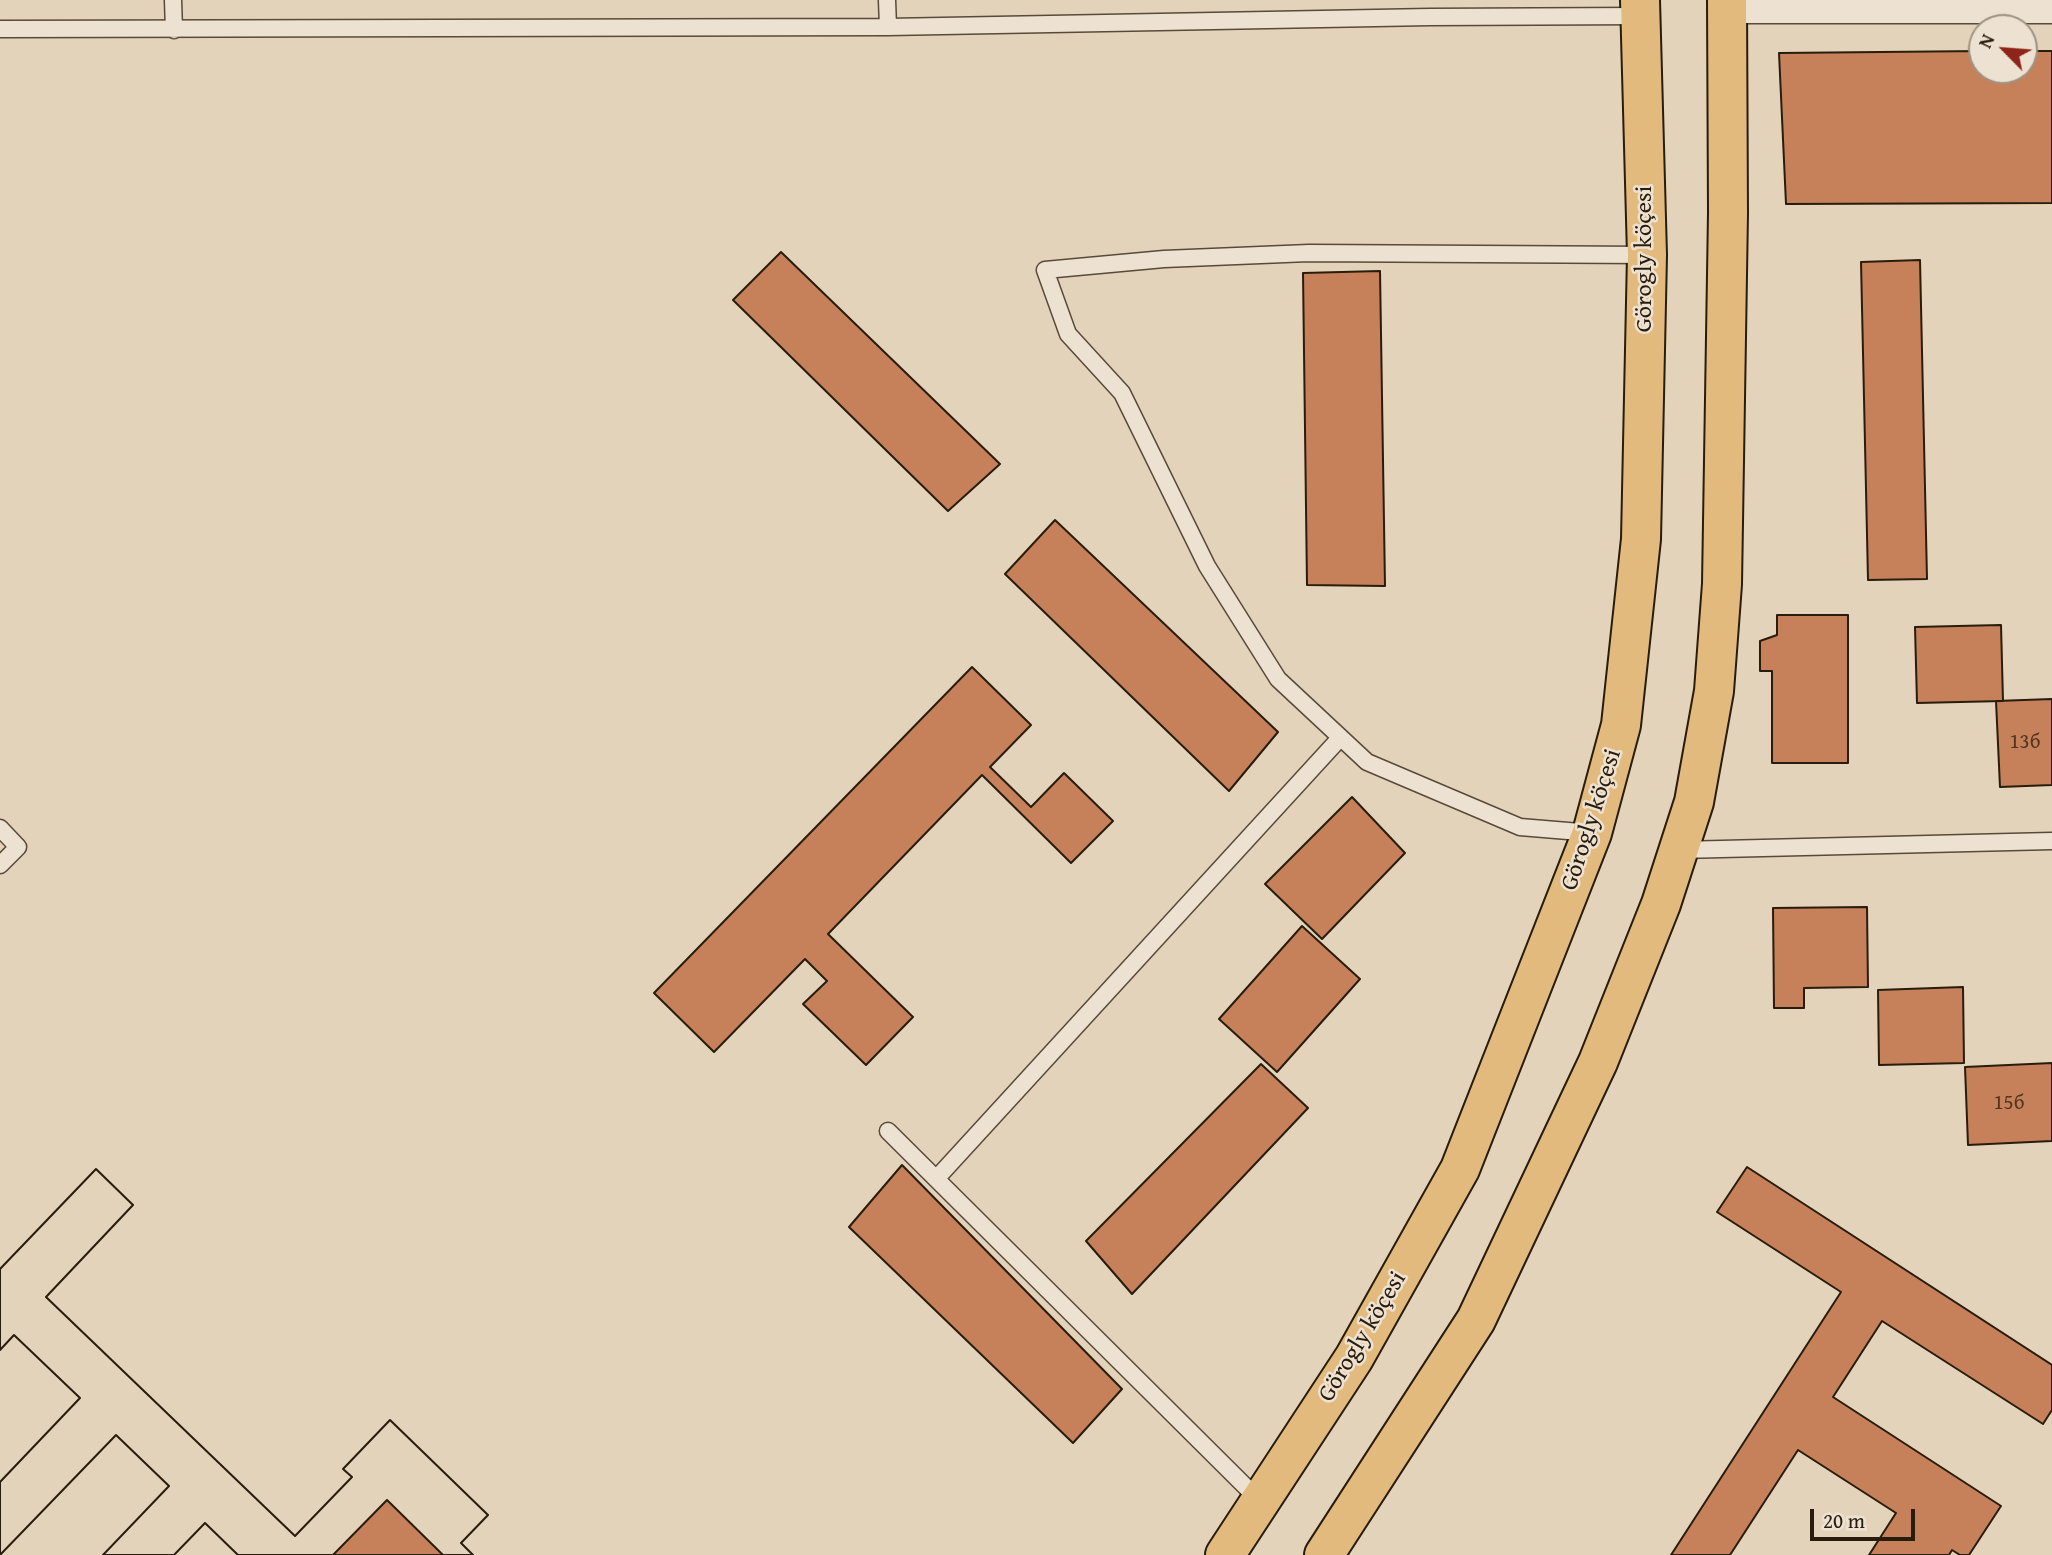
<!DOCTYPE html>
<meta charset="utf-8">
<style>
body{margin:0}
#map{position:relative;width:2052px;height:1555px;overflow:hidden;background:#e3d3ba;font-family:"Gentium Book Plus",serif}
canvas{display:block}
.north{position:absolute;left:1968px;top:14px;width:70px;height:70px;box-sizing:border-box;background:#ede2d2;border:2px solid #9e9383;border-radius:50%;rotate:295deg;font-size:19px;font-weight:700;line-height:28px;text-align:center;color:#281c0d}
.north::after{content:'';display:block;margin:auto;width:24px;height:32px;background:#8f2418;clip-path:polygon(50% 0,100% 100%,50% 72%,0 100%)}
.scale{position:absolute;left:1810px;top:1509px;width:105px;height:32px;box-sizing:border-box;border:4px solid #281c0d;border-top:0;padding-left:9px;font-size:21px;line-height:24px;white-space:nowrap;color:#281c0d;-webkit-text-stroke:5px #ede2d2;paint-order:stroke}
</style>
<div id="map">
<canvas width="2052" height="1555"></canvas>
<div class="north">N</div>
<div class="scale">20 m</div>
</div>
<script>
const ctx = document.querySelector('canvas').getContext('2d');
ctx.lineJoin = 'round';
function paint(path, color) {
  ctx.fillStyle = color;
  ctx.fill(path, 'evenodd');
}
function strokePath(path, color, width, dash) {
  ctx.strokeStyle = color;
  ctx.lineWidth = width;
  ctx.lineCap = dash ? 'butt' : 'round';
  ctx.setLineDash(dash || []);
  ctx.stroke(path);
}
function label(font, color, halo, rows, align = 'center') {
  ctx.font = font + ' "Gentium Book Plus",serif';
  ctx.lineWidth = 5;
  ctx.setLineDash([]);
  ctx.textBaseline = 'middle';
  ctx.strokeStyle = halo;
  ctx.fillStyle = color;
  for (const [text, x, y, turn = 0] of rows) {
    ctx.save();
    ctx.translate(x, y);
    ctx.rotate((+turn || 0) * Math.PI / 180);
    ctx.textAlign = isNaN(turn) ? turn : align;
    if (halo) ctx.strokeText(text, 0, 0);
    ctx.fillText(text, 0, 0);
    ctx.restore();
  }
}
const building = new Path2D(`
 M 1982,51 L 1982,70 L 2024,70 L 2024,51 L 2052,51 L 2052,203 L 1786,204 L 1779,53 Z
 M 781,252 L 1000,464 L 948,511 L 733,300 Z
 M 1920,260 L 1927,579 L 1868,580 L 1861,262 Z
 M 1380,271 L 1385,586 L 1307,585 L 1303,273 Z
 M 1055,520 L 1278,732 L 1229,791 L 1005,574 Z
 M 1777,615 L 1848,615 L 1848,763 L 1772,763 L 1772,671 L 1760,671 L 1760,641 L 1777,635 Z
 M 2001,625 L 2003,701 L 1917,703 L 1915,627 Z
 M 972,667 L 1031,725 L 990,767 L 1031,807 L 1064,773 L 1113,821 L 1071,863 L 982,775 L 828,934 L 913,1017 L 866,1065 L 803,1004 L 827,981 L 805,959 L 714,1052 L 654,993 Z
 M 2052,699 L 2052,785 L 2000,787 L 1996,701 Z
 M 1352,797 L 1405,853 L 1322,939 L 1265,884 Z
 M 1867,907 L 1868,987 L 1804,988 L 1804,1008 L 1774,1008 L 1773,908 Z
 M 1302,926 L 1360,979 L 1277,1072 L 1219,1019 Z
 M 1963,987 L 1964,1063 L 1879,1065 L 1878,990 Z
 M 2052,1063 L 2052,1141 L 1968,1145 L 1965,1067 Z
 M 1261,1064 L 1308,1108 L 1132,1294 L 1086,1241 Z
 M 902,1165 L 1122,1389 L 1073,1443 L 849,1227 Z
 M 1747,1167 L 2052,1365 L 2052,1410 L 2043,1424 L 1882,1321 L 1833,1397 L 2001,1506 L 1969,1555 L 1960,1555 L 1952,1550 L 1949,1555 L 1869,1555 L 1896,1513 L 1798,1450 L 1730,1555 L 1671,1555 L 1841,1292 L 1717,1212 Z
 M 96,1169 L 133,1205 L 46,1297 L 295,1536 L 352,1477 L 343,1469 L 390,1420 L 488,1515 L 461,1543 L 473,1555 L 443,1555 L 387,1500 L 333,1555 L 238,1555 L 205,1523 L 174,1555 L 103,1555 L 169,1486 L 116,1435 L 0,1555 L 0,1482 L 80,1398 L 14,1335 L 0,1350 L 0,1269 Z
 M 96,1169 L 133,1205 L 46,1297 L 295,1536 L 352,1477 L 343,1469 L 390,1420 L 488,1515 L 461,1543 L 473,1555 L 238,1555 L 205,1523 L 174,1555 L 103,1555 L 169,1486 L 116,1435 L 0,1555 L 0,1482 L 80,1398 L 14,1335 L 0,1350 L 0,1269 Z`);
paint(building, '#c6815a');
strokePath(building, '#281c0d', 2);
const lane = new Path2D(`
 M 173,0 L 174,30
 M 887,0 L 888,27
 M 0,29 L 888,27 L 1430,17 L 1641,16
 M 0,828 L 18,847 L 0,865
 M 1592,833 L 1520,827 L 1367,762 L 1278,679 L 1207,566 L 1122,393 L 1068,334 L 1045,270 L 1164,259 L 1309,253 L 1647,255
 M 1680,850 L 2052,841
 M 888,1131 L 1260,1501
 M 936,1179 L 1340,738`);
const street = new Path2D(`
 M 1727,7 L 2052,7`);
const primary = new Path2D(`
 M 1225,1555 L 1354,1358 L 1460,1169 L 1592,833 L 1621,725 L 1641,539 L 1647,255 L 1640,0
 M 1324,1555 L 1476,1320 L 1598,1062 L 1661,904 L 1694,802 L 1714,691 L 1722,584 L 1728,213 L 1727,0`);
strokePath(lane, '#574a38', 19);
strokePath(street, '#574a38', 35);
strokePath(primary, '#281c0d', 42);
strokePath(lane, '#ede2d2', 16);
strokePath(street, '#ede2d2', 32);
strokePath(primary, '#e2ba7d', 38);
label('21px', '#503520', null, [
 ["13б",2025,743],
 ["15б",2009,1104]
]);
label('24px', '#281c0d', '#ede2d2', [
 ["Görogly köçesi",1645,259,-90],
 ["Görogly köçesi",1592,820,-72],
 ["Görogly köçesi",1363,1337,-59]
]);
</script>
